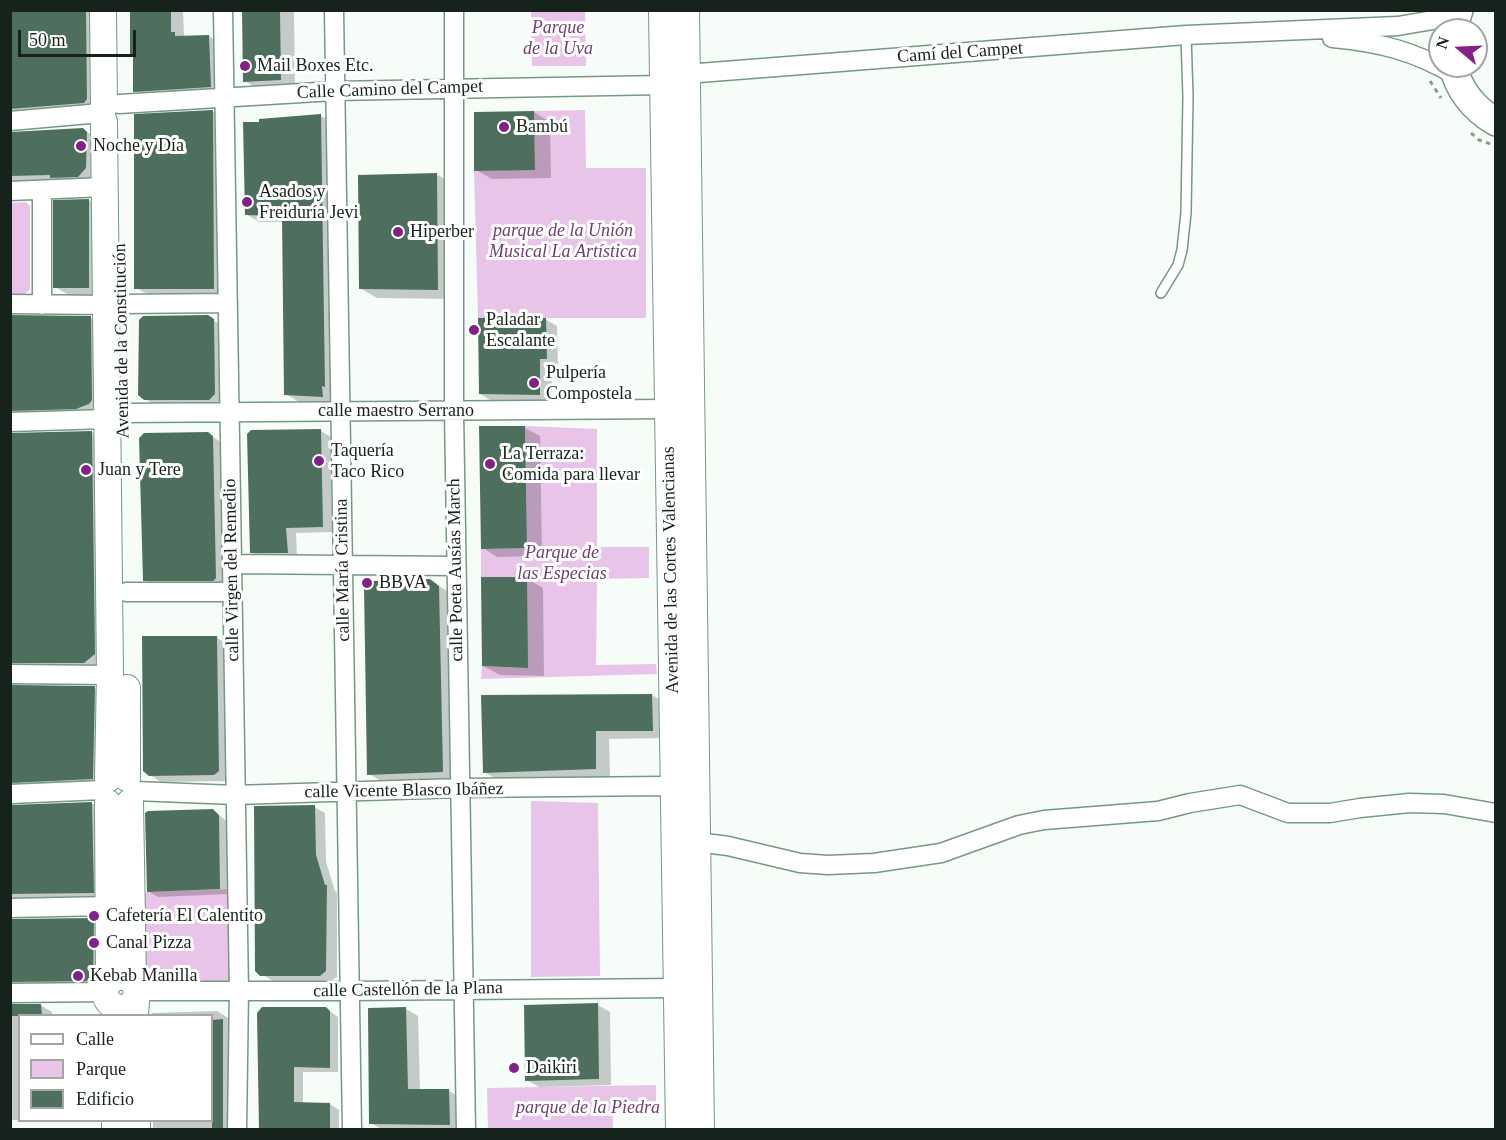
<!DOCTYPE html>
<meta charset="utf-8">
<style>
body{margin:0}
#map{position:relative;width:1506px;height:1140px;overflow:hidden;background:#f6fdf9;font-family:"Times New Roman",serif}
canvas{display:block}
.frame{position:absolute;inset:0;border:12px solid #16231c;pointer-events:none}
.legend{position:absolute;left:18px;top:1014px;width:195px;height:108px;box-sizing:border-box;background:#fff;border:2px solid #a2a7a4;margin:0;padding:8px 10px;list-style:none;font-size:18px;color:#16231c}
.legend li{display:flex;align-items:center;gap:12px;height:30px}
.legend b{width:30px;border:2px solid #a2a7a4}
.north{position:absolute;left:1428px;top:18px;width:60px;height:60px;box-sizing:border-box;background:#fff;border:2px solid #a2a7a4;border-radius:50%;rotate:289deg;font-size:16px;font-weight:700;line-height:24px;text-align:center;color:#16231c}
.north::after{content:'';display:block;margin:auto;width:21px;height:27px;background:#842089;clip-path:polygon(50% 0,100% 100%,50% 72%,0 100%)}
.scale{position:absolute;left:18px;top:30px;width:118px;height:27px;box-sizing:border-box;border:3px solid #16231c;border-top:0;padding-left:8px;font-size:18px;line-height:21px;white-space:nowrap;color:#16231c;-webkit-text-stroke:4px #fff;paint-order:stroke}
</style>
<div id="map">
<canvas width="1506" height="1140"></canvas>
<div class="frame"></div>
<ul class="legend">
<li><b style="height:8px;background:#fff"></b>Calle</li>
<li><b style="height:16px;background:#e9c4e9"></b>Parque</li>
<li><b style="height:16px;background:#4e6f5d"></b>Edificio</li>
</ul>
<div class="north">N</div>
<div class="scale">50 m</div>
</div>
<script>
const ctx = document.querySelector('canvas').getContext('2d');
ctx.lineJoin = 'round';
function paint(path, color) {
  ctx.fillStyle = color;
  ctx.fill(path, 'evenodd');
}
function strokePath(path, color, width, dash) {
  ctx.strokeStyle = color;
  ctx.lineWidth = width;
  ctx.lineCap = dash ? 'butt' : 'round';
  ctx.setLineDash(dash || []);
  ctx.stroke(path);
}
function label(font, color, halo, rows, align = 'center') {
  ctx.font = font + ' "Times New Roman",serif';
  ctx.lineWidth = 6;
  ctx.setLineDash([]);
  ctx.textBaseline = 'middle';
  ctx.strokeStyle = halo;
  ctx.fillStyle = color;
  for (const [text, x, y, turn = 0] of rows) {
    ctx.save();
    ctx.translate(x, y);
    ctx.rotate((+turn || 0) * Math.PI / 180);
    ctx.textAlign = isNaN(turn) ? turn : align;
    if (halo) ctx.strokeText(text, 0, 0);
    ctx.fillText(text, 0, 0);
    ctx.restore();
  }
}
paint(new Path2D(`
 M 531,11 L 585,11 L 586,66 L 532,66 Z
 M 585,110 L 586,168 L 646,168 L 646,318 L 478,318 L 474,171 L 535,169 L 534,111 Z
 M 26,202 L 30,206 L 30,289 L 24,295 L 11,295 L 11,203 Z
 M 525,426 L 597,429 L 597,547 L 649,547 L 649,578 L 597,579 L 596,665 L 656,664 L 657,674 L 481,679 L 482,666 L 527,668 L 527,577 L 481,577 L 481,549 L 527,548 Z
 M 531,801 L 598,803 L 600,976 L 531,977 Z
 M 228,889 L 229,981 L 143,984 L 143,892 Z
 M 656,1085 L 656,1107 L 613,1109 L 613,1129 L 488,1129 L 487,1088 Z`), '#e9c4e9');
paint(new Path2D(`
 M 10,10 L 98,10 L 99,106 L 17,115 L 10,112 Z
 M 132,10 L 183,10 L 184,37 L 209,36 L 222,44 L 223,94 L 148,98 L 135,91 Z
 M 243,10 L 294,10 L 295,87 L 259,90 L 245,81 Z
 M 212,111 L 225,119 L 226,296 L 149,295 L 136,288 Z
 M 534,112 L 550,122 L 551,178 L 492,179 L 476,170 Z
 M 321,116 L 334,123 L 335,404 L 299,402 L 286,394 L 284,222 L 259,222 L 246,214 Z
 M 82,129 L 99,139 L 95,185 L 19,185 L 10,180 L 10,134 Z
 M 436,174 L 453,184 L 454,299 L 377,298 L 360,288 Z
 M 89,200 L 113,214 L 113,301 L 79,301 L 55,287 Z
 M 10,317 L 91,318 L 111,329 L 112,412 L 28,422 L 10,412 Z
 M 208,317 L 225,327 L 220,406 L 157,406 L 145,399 Z
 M 545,319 L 557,326 L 558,365 L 552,365 L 552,401 L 492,401 L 480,394 Z
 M 525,428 L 540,436 L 542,556 L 497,557 L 483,548 Z
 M 321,431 L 331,437 L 332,532 L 296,533 L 297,558 L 261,558 L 251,552 Z
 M 92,432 L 108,442 L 101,672 L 10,669 L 10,435 Z
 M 208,433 L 223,444 L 227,584 L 154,585 L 143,579 Z
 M 526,578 L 543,588 L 544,676 L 500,675 L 483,666 Z
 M 430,580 L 453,595 L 456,780 L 383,782 L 369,774 Z
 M 216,637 L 227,644 L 229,777 L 226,781 L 161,782 L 150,775 Z
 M 10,684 L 94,688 L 110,696 L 108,787 L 19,793 L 13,803 L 15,807 L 93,804 L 108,813 L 108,901 L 10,902 Z
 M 652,695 L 666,703 L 667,738 L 609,739 L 610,777 L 498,780 L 484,772 L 483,697 Z
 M 314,807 L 325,813 L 326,862 L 335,891 L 337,893 L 337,977 L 331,981 L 273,981 L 261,974 Z
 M 212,810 L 228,822 L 229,894 L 158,897 L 148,891 Z
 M 93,919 L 105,926 L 104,987 L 10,1000 L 10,920 Z
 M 10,1002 L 12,1006 L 40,1005 L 52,1012 L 52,1016 L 20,1016 L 20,1120 L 10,1120 Z
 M 598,1005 L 610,1012 L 611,1085 L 539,1087 L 527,1080 L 526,1007 Z
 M 325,1008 L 338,1017 L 338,1072 L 303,1072 L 303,1104 L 330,1104 L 339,1110 L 339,1130 L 261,1130 Z
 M 406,1009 L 418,1016 L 420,1090 L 449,1091 L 461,1098 L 462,1130 L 383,1130 L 371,1123 Z
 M 217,1011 L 233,1021 L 234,1130 L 153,1130 L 153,1120 L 212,1120 L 212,1016 L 151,1016 L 152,1013 Z`), '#0003');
paint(new Path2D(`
 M 10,10 L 86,10 L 87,99 L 84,103 L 10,109 Z
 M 130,10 L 171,10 L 171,32 L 175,32 L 175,36 L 209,35 L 211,87 L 133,92 L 133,57 L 130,55 Z
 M 242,10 L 280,10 L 281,80 L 243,82 Z
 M 213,110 L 214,289 L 134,289 L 134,114 Z
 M 534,111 L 535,170 L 474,171 L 474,112 Z
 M 321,114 L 325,387 L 322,386 L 323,397 L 284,395 L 282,216 L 245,215 L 243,122 L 259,122 L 259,119 Z
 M 83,128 L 87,132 L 86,168 L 78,177 L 50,178 L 50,175 L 10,176 L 10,132 Z
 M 437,173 L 438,290 L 359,289 L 358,175 Z
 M 89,199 L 89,288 L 53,288 L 53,200 Z
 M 10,315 L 91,316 L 92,400 L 89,404 L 76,409 L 10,411 Z
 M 208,315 L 214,319 L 215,394 L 209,400 L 144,400 L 138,395 L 139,320 L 143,316 Z
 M 478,318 L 546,318 L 547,359 L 540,359 L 540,395 L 479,394 Z
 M 479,426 L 525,426 L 527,548 L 481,549 Z
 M 321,429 L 323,527 L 286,528 L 288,553 L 250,553 L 247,434 L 251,430 Z
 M 92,431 L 95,654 L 84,663 L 10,663 L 10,433 Z
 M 208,432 L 213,436 L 216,578 L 213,581 L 143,581 L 139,438 L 144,433 Z
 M 481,577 L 527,577 L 528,668 L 482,666 Z
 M 430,579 L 439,586 L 443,772 L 367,775 L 364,587 L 372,581 Z
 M 142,636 L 217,636 L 219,771 L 214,775 L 149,776 L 143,771 Z
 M 10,685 L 95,686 L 93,779 L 10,783 Z
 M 652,694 L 653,731 L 596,731 L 596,769 L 483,773 L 481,695 Z
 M 92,802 L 94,893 L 10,894 L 10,805 Z
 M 315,805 L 316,855 L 325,885 L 327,885 L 326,971 L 320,976 L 260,976 L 255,971 L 254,806 Z
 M 213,809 L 219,815 L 220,889 L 147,892 L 145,813 L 148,811 Z
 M 94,918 L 93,981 L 10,982 L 10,919 Z
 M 598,1003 L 599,1079 L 525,1081 L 524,1005 Z
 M 10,1004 L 41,1004 L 42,1016 L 10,1016 Z
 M 262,1007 L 326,1007 L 330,1011 L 330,1068 L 294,1067 L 294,1102 L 330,1103 L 330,1130 L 259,1130 L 257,1013 Z
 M 406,1007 L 408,1089 L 449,1089 L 450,1125 L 369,1124 L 368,1008 Z
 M 223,1019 L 223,1130 L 212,1130 L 212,1020 Z`), '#4e6f5d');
const lane = new Path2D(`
 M 1161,293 L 1178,265 L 1182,250 L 1186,213 L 1188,97 L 1186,35`);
const street = new Path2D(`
 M 223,10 L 239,991 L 237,1130
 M 334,10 L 352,1130
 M 454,10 L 454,411 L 466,1130
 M 1332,38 C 1378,42 1415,51 1455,75
 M 119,104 L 335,91 L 662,85 L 686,74 L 1186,35 L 1398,26 L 1433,20 L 1452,10
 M 10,121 L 101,113
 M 10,191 L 104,187
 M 10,304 L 106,305
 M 121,304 L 228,303
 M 42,305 L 42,190
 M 122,413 L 670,409
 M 10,422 L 107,419
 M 232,564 L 456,566
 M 126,592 L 232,592
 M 10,674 L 110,675
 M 135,791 L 235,795 L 460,788 L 664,786 L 674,787 L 682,793
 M 10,794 L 103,790
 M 694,833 L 697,842 L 728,846 L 800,863 L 828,865 L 874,863 L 941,853 L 1019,825 L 1044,820 L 1158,811 L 1190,803 L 1240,795 L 1288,813 L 1330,813 L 1360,808 L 1409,803 L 1444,804 L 1496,813
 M 10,908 L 109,906
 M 138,991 L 350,991 L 678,988
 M 10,993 L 106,992`);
const secondary = new Path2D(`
 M 103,10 L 104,106 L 101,113 L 104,122 L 110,675 L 108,779
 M 662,10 L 679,1130
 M 686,10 L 701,1130
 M 127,688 L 127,778
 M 130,802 L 133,981
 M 108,803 L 109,982
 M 135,1001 C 119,1019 96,998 109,982 C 113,978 117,976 122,977 C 143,977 135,1002 135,1016
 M 115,1120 L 115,1130
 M 137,1120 L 137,1130`);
const primary = new Path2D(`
 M 1453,30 L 1459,10
 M 1453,66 C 1459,91 1474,109 1496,122`);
strokePath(lane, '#769886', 12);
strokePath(street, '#769886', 21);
strokePath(secondary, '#769886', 28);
strokePath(primary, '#769886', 30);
strokePath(new Path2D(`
 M 1430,81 L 1441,98
 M 1471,133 L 1479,140 L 1496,146`), '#8f9993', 3, [4.5, 4.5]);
strokePath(lane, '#fff', 9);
strokePath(street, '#fff', 18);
strokePath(secondary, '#fff', 26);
strokePath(primary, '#fff', 27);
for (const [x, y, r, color] of [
 [245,66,6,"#842089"],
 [504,127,6,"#842089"],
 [81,146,6,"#842089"],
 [247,202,6,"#842089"],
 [398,232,6,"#842089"],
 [474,330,6,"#842089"],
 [534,383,6,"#842089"],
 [319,461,6,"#842089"],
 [490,464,6,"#842089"],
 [86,470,6,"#842089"],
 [367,583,6,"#842089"],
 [94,916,6,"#842089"],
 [94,943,6,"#842089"],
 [78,976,6,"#842089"],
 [514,1068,6,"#842089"]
]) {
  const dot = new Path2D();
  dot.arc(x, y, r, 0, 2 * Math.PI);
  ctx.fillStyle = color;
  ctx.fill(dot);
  strokePath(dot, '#fff', 2);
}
label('italic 18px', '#6f4071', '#fff', [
 ["Parque",558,28],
 ["de la Uva",558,49],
 ["parque de la Unión",563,231],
 ["Musical La Artística",563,252],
 ["Parque de",562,553],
 ["las Especias",562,574],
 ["parque de la Piedra",588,1108]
]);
label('18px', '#16231c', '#fff', [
 ["Camí del Campet",960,53,-4],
 ["Calle Camino del Campet",390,90,-2],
 ["Avenida de la Constitución",122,341,-91],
 ["calle maestro Serrano",396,411],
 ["calle Virgen del Remedio",232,570,-91],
 ["calle María Cristina",343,570,-91],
 ["calle Poeta Ausías March",456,570,-91],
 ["Avenida de las Cortes Valencianas",671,570,-91],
 ["calle Vicente Blasco Ibáñez",404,791,-1],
 ["calle Castellón de la Plana",408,990,-1]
]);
label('18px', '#16231c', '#fff', [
 ["Mail Boxes Etc.",257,66],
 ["Bambú",516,127],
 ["Noche y Día",93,146],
 ["Asados y",259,192],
 ["Freiduría Jevi",259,213],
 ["Hiperber",410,232],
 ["Paladar",486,320],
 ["Escalante",486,341],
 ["Pulpería",546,373],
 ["Compostela",546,394],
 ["Taquería",331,451],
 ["Taco Rico",331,472],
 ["La Terraza:",502,454],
 ["Comida para llevar",502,475],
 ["Juan y Tere",98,470],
 ["BBVA",379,583],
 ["Cafetería El Calentito",106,916],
 ["Canal Pizza",106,943],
 ["Kebab Manilla",90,976],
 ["Daikiri",526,1068]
], 'left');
</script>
